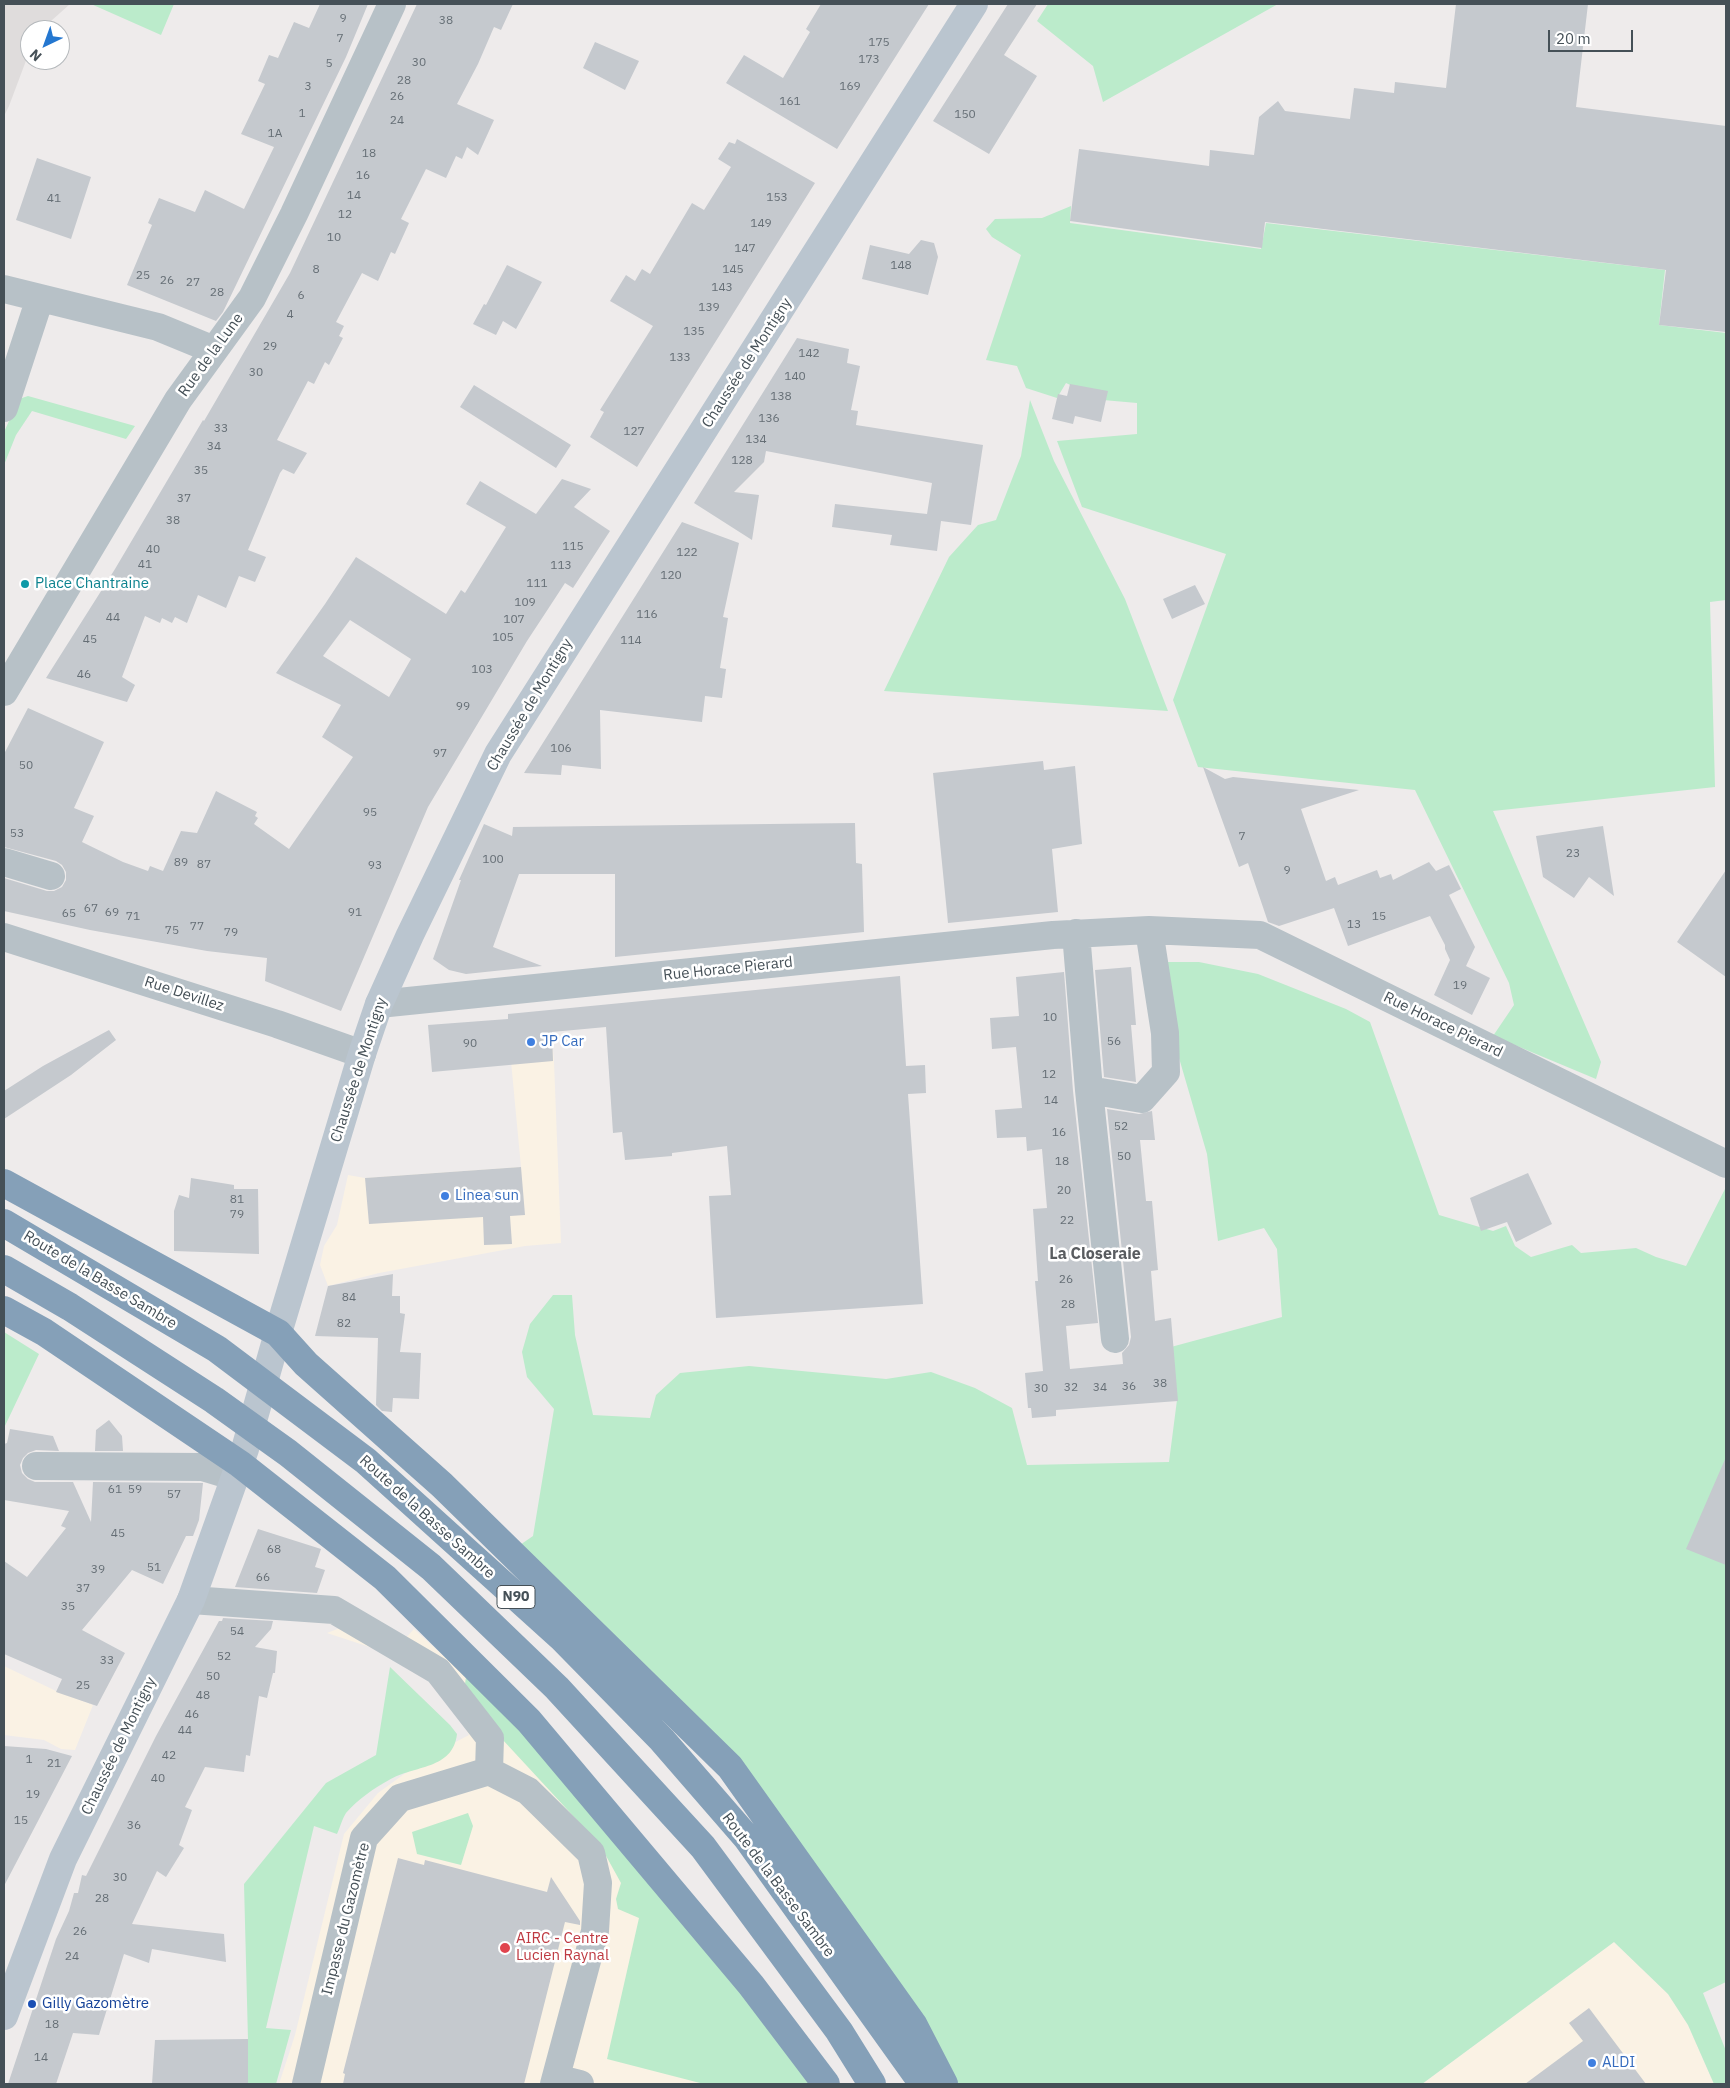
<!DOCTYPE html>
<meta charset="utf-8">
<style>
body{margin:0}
#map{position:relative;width:1730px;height:2088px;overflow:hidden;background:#eeebeb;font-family:"IBM Plex Sans",sans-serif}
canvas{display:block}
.frame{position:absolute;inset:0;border:5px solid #455057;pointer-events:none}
.north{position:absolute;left:20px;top:20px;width:50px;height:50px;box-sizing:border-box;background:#fff;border:1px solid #b5b9bc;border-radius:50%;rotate:222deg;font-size:14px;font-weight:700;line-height:20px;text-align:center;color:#455057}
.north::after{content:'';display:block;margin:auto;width:18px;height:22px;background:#2477d0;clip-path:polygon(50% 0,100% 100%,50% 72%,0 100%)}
.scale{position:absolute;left:1548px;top:30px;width:85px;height:22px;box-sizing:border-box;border:2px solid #455057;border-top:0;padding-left:6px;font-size:15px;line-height:18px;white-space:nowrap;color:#455057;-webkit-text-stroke:4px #fff;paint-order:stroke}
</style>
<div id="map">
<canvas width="1730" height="2088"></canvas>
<div class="frame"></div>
<div class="north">N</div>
<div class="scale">20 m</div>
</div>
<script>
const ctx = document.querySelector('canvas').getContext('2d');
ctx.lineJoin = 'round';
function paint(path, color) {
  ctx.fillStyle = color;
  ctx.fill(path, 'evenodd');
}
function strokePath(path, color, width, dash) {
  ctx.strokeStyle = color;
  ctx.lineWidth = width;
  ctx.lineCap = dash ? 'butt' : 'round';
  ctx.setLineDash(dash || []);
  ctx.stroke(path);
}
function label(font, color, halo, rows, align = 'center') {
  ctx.font = font + ' "IBM Plex Sans",sans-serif';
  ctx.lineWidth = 5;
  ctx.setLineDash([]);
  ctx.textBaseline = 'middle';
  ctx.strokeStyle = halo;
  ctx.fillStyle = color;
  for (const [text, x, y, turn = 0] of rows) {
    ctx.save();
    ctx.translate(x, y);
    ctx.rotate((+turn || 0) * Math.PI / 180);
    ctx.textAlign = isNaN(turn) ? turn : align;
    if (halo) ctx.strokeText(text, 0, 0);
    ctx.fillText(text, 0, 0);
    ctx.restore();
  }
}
paint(new Path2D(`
 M 550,1018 L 554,1062 L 561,1243 L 525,1246 L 379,1273 L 328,1286 L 320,1265 L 324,1246 L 337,1225 L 348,1175 L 365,1178 L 521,1167 L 507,1019 Z
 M 371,1616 L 404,1640 L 414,1629 L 483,1692 L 816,2084 L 279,2084 L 295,2035 L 344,1834 L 378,1793 L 429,1756 L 469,1735 L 445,1690 L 397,1656 L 327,1633 Z
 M 4,1666 L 56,1691 L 93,1705 L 75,1750 L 61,1749 L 44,1740 L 4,1735 Z
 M 1614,1942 L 1668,1994 L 1688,2025 L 1714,2084 L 1422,2084 Z`), '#faf2e4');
paint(new Path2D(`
 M 4,4 L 70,4 L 41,30 L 30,30 L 30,50 L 9,106 L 4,116 Z`), '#dfdcdc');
paint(new Path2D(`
 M 91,4 L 174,4 L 161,35 Z
 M 1048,4 L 1278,4 L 1103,102 L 1093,66 L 1037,21 Z
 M 1071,206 L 1070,223 L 1261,249 L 1266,223 L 1665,270 L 1659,325 L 1726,333 L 1726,600 L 1710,602 L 1715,787 L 1493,811 L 1601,1062 L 1596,1079 L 1493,1036 L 1514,1005 L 1509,983 L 1415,790 L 1198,767 L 1173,700 L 1226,554 L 1082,507 L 1057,441 L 1137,434 L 1137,403 L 1103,400 L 1066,383 L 1057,398 L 1026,388 L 1017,366 L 986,360 L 1021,255 L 992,237 L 986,229 L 995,219 L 1042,218 Z
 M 28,396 L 135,426 L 126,439 L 32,411 L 16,435 L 4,465 L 4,432 L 19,399 Z
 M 1030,400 L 1054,461 L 1125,599 L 1168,711 L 884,691 L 949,557 L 978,525 L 996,520 L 1021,456 Z
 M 1165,962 L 1199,962 L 1258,974 L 1346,1009 L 1370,1022 L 1439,1215 L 1493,1231 L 1506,1226 L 1515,1246 L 1531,1257 L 1572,1245 L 1581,1253 L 1636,1248 L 1656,1257 L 1686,1266 L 1726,1187 L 1726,1478 L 1701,1516 L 1723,1552 L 1726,1548 L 1726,1982 L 1703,1993 L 1726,2051 L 1726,2084 L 1714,2084 L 1688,2025 L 1668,1994 L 1614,1942 L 1422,2084 L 952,2084 L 820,1878 L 517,1547 L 533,1536 L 554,1409 L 527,1377 L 522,1352 L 530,1324 L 553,1295 L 572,1295 L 575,1335 L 593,1415 L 650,1418 L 656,1395 L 680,1373 L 749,1366 L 886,1379 L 931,1372 L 975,1388 L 1012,1408 L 1027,1465 L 1169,1462 L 1177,1400 L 1171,1347 L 1282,1317 L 1277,1249 L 1264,1228 L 1218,1241 L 1207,1154 L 1177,1051 Z
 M 4,1332 L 39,1354 L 4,1428 Z
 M 390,1667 L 450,1725 L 457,1734 C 453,1770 414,1765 389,1780 C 374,1788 357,1800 346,1813 C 342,1819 340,1828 337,1834 L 314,1826 L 266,2028 L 291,2030 L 276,2084 L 247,2084 L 248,2040 L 244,1884 L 326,1783 L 376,1755 Z
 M 466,1677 L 592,1797 L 816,2084 L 704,2084 L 607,2059 L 639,1918 L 618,1909 L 616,1899 L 621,1883 L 600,1845 L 478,1713 L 464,1691 Z
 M 468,1813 L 473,1826 L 461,1865 L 417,1854 L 412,1832 Z`), '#bbebcb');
paint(new Path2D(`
 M 320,4 L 368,4 L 346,57 L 223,312 L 216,321 L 127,285 L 152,225 L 148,223 L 159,198 L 195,212 L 205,190 L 244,209 L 274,147 L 241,134 L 265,84 L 258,81 L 269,55 L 278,58 L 294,22 L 309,28 Z
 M 417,4 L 513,4 L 501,30 L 494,27 L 478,64 L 457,104 L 494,120 L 478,155 L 467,147 L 462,159 L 456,156 L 446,178 L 426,169 L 401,219 L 409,223 L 395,254 L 391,252 L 378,281 L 362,273 L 336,322 L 344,326 L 339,336 L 343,338 L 329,365 L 325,362 L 314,384 L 308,381 L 277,440 L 307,453 L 294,474 L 283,469 L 280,473 L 248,550 L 266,557 L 255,582 L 239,576 L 226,608 L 198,595 L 187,623 L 175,617 L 172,623 L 162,618 L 160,623 L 145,616 L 122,677 L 135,685 L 127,702 L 46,678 L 115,569 L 203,420 L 204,421 L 290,273 Z
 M 821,4 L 929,4 L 837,149 L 726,83 L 744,55 L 783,78 L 810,32 L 806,29 Z
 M 1008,4 L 1037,4 L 1004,55 L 1037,76 L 989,154 L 933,121 Z
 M 1456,4 L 1588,4 L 1576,107 L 1726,126 L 1726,332 L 1659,325 L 1666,270 L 1265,222 L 1262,248 L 1070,221 L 1079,149 L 1209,166 L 1210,150 L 1254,155 L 1259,117 L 1278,101 L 1285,111 L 1350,119 L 1354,88 L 1394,93 L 1395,82 L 1446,88 Z
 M 595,42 L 639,61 L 625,90 L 583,68 Z
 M 737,139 L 815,183 L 637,467 L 590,437 L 604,412 L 600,410 L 653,326 L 610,301 L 626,275 L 635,281 L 642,269 L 650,274 L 692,203 L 704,210 L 731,167 L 718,159 L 729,142 L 735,144 Z
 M 37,158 L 91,177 L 71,239 L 16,220 Z
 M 921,240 L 934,243 L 938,257 L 928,295 L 862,279 L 870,245 L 909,254 Z
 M 507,265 L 542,282 L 516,329 L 503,321 L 496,335 L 473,324 L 484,304 L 486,305 Z
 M 797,338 L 849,349 L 847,363 L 860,366 L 851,410 L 858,411 L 856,425 L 983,445 L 971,525 L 941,521 L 937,551 L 890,545 L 892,535 L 832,527 L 835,504 L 927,514 L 932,483 L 766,451 L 764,462 L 734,492 L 759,495 L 752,540 L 694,503 Z
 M 1070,384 L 1108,391 L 1101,422 L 1075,416 L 1073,424 L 1052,419 L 1058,394 L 1067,396 Z
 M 474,385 L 571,445 L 556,468 L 460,407 Z
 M 562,479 L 591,489 L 574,507 L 610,531 L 573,588 L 565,583 L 550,606 L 527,641 L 428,807 L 341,1011 L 265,981 L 267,958 L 207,951 L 90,930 L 4,911 L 4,878 L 47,891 L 54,891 L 62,887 L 66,880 L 66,872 L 62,865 L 56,861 L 4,847 L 4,754 L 28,708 L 104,742 L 74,808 L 94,816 L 82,842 L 123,862 L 148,871 L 150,866 L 163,871 L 181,831 L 197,833 L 216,791 L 257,812 L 255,816 L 258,818 L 254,824 L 289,849 L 353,757 L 322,737 L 341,705 L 276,673 L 325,604 L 356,557 L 446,614 L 461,590 L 465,593 L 506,527 L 466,504 L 480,481 L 536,514 ZM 350,620 L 411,659 L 389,697 L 323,656 Z
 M 682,522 L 739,543 L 723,617 L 728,618 L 720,668 L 726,669 L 722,698 L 705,696 L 702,722 L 600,710 L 601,769 L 562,765 L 561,775 L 524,773 Z
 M 1195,585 L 1205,604 L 1172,619 L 1163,599 Z
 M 1043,761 L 1044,770 L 1075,766 L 1082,844 L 1052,849 L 1058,912 L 948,923 L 933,773 Z
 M 1203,767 L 1225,779 L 1233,777 L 1359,790 L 1301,809 L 1326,881 L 1335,877 L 1338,885 L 1377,870 L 1380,878 L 1391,874 L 1393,880 L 1429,862 L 1436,871 L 1449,865 L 1461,889 L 1449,895 L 1475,947 L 1466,966 L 1490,978 L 1472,1015 L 1434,995 L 1450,960 L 1445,949 L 1445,945 L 1430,916 L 1348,946 L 1334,908 L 1279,926 L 1268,922 L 1248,863 L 1239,867 Z
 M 855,823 L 856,863 L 862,864 L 864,932 L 615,957 L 615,874 L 519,874 L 493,947 L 542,966 L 466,974 L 449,970 L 433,959 L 461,880 L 459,880 L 484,824 L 512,836 L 513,827 Z
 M 1603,826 L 1614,896 L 1589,877 L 1574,898 L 1543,877 L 1536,836 Z
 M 1726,870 L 1726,977 L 1677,942 Z
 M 1131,967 L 1136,1025 L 1131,1025 L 1136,1082 L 1104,1077 L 1095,970 Z
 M 1064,972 L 1073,1091 L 1098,1323 L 1066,1326 L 1070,1369 L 1123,1364 L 1122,1353 L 1129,1345 L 1131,1337 L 1107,1109 L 1139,1114 L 1152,1111 L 1155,1140 L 1140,1140 L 1146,1201 L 1152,1201 L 1158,1270 L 1151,1271 L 1155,1321 L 1171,1318 L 1178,1401 L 1056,1410 L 1056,1416 L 1032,1418 L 1031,1408 L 1028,1408 L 1025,1373 L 1043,1371 L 1035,1281 L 1038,1281 L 1033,1209 L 1047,1208 L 1042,1149 L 1027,1151 L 1026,1137 L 997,1138 L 995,1110 L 1022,1108 L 1016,1047 L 992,1049 L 990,1018 L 1019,1016 L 1016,977 Z
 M 900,976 L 906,1066 L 925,1065 L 926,1093 L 908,1094 L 923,1304 L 716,1318 L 709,1196 L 731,1195 L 727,1146 L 672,1153 L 672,1156 L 625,1160 L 622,1132 L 613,1133 L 606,1027 L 552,1032 L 553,1061 L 432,1072 L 428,1025 L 508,1019 L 508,1014 Z
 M 109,1030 L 116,1040 L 71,1075 L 4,1119 L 4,1091 L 43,1066 Z
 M 521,1167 L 525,1215 L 510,1216 L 512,1244 L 484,1245 L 483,1217 L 369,1224 L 365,1178 Z
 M 1528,1173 L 1552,1224 L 1516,1242 L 1507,1222 L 1481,1231 L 1470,1198 Z
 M 191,1178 L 234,1185 L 234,1189 L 258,1189 L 259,1254 L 174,1251 L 174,1211 L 179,1195 L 189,1198 Z
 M 393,1274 L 392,1296 L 400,1296 L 400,1313 L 405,1314 L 400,1352 L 421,1353 L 419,1399 L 393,1398 L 392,1412 L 382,1411 L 376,1405 L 378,1338 L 315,1336 L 328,1286 Z
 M 109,1420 L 122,1436 L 123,1451 L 95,1451 L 96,1430 Z
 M 10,1429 L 53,1436 L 59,1451 L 36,1450 L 28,1453 L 23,1458 L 20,1465 L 22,1473 L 28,1479 L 35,1482 L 73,1482 L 91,1522 L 93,1482 L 203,1483 L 199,1520 L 193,1536 L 186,1536 L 163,1584 L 132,1570 L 82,1630 L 125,1653 L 97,1706 L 56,1692 L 62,1679 L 4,1654 L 4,1561 L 27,1577 L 66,1528 L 61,1526 L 69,1511 L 4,1500 L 4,1444 L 7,1443 Z
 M 1726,1457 L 1726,1565 L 1686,1549 Z
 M 258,1529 L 321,1549 L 315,1567 L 325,1570 L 317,1593 L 235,1587 Z
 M 223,1618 L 273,1621 L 271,1629 L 255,1647 L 277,1651 L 275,1673 L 273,1673 L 267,1698 L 259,1696 L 250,1756 L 246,1755 L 244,1772 L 205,1767 L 185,1807 L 192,1810 L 179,1845 L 184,1848 L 166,1877 L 157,1871 L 132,1924 L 224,1934 L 226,1962 L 152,1949 L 149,1963 L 124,1954 L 99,2035 L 73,2033 L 56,2084 L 8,2084 L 56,1939 L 69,1911 L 74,1893 L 78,1893 L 82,1875 L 86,1876 L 156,1736 L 219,1621 L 222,1621 Z
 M 4,1746 L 46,1749 L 72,1756 L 4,1886 Z
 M 398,1858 L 424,1865 L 425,1860 L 547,1892 L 551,1877 L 580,1921 L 580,1925 L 565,1922 L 524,2084 L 343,2084 L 345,2074 L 343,2073 Z
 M 1589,2008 L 1646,2084 L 1525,2084 L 1583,2041 L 1569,2023 Z
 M 248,2039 L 248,2084 L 152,2084 L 155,2040 Z`), '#c5c9ce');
strokePath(new Path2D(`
 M 4,289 L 158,327 L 214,350
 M 4,408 L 40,298
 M 4,692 L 178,400 L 252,298 L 294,214 L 392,4
 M 4,862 L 51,876
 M 1076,933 L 1089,1090
 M 4,937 L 277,1024 L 362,1054
 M 379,1004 L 1053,935 L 1149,930 L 1260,935 L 1726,1164
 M 1115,1339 L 1089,1090 L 1142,1099 L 1166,1072 L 1165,1033 L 1149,930
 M 36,1466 L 203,1467 L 236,1477
 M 191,1600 L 334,1610 L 438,1671 L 490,1738 L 489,1771
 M 556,2078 L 580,2084
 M 306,2084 L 364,1838 L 400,1798 L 489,1771 L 528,1791 L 591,1853 L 598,1883 L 595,1931 L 554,2084`), '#b7c1c7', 28);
strokePath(new Path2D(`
 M 4,2016 L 63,1859 L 191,1600 L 245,1449 L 278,1333 L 362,1054 L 379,1004 L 410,935 L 498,754 L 974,4`), '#bac5cf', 28);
strokePath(new Path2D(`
 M 4,1183 L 278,1333 L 306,1364 L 442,1485 L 730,1767 L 913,2024 L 944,2084
 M 4,1223 L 217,1349 L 366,1461 L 561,1637 L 662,1740 L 747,1838 L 923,2084
 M 4,1269 L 70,1307 L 214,1400 L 288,1453 L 431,1567 L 557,1688 L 703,1847 L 839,2031 L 872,2084
 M 4,1310 L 44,1332 L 240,1464 L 385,1578 L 529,1721 L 751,1985 L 826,2084`), '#85a0b8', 28);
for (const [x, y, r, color] of [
 [25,584,5,"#0f9aa8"],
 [531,1042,5,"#3f7fe0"],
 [445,1196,5,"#3f7fe0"],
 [505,1948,6,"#e0444e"],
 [32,2004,5,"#1a4fb4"],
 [1592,2063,5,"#3f7fe0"]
]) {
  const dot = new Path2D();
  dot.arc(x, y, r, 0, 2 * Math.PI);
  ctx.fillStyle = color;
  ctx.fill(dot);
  strokePath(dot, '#fff', 2);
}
label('12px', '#656e75', null, [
 ["9",343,19],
 ["38",446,21],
 ["7",340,39],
 ["175",879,43],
 ["173",869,60],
 ["30",419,63],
 ["5",329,64],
 ["28",404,81],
 ["3",308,87],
 ["169",850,87],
 ["26",397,97],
 ["161",790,102],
 ["1",302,114],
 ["150",965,115],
 ["24",397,121],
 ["1A",275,134],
 ["18",369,154],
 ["16",363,176],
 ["14",354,196],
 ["153",777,198],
 ["41",54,199],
 ["12",345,215],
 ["149",761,224],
 ["10",334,238],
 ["147",745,249],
 ["148",901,266],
 ["8",316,270],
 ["145",733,270],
 ["25",143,276],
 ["26",167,281],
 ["27",193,283],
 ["143",722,288],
 ["28",217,293],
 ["6",301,296],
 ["139",709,308],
 ["4",290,315],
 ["135",694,332],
 ["29",270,347],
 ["142",809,354],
 ["133",680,358],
 ["30",256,373],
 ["140",795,377],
 ["138",781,397],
 ["136",769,419],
 ["33",221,429],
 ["127",634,432],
 ["134",756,440],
 ["34",214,447],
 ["128",742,461],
 ["35",201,471],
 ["37",184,499],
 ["38",173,521],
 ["115",573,547],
 ["40",153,550],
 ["122",687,553],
 ["41",145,565],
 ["113",561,566],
 ["120",671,576],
 ["111",537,584],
 ["109",525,603],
 ["116",647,615],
 ["44",113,618],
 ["107",514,620],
 ["105",503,638],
 ["45",90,640],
 ["114",631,641],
 ["103",482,670],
 ["46",84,675],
 ["99",463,707],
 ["106",561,749],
 ["97",440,754],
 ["50",26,766],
 ["95",370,813],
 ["53",17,834],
 ["7",1242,837],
 ["23",1573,854],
 ["100",493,860],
 ["89",181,863],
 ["87",204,865],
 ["93",375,866],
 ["9",1287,871],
 ["67",91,909],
 ["69",112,913],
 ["91",355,913],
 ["65",69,914],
 ["71",133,917],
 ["15",1379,917],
 ["13",1354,925],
 ["77",197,927],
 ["75",172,931],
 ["79",231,933],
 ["19",1460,986],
 ["10",1050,1018],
 ["56",1114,1042],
 ["90",470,1044],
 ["12",1049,1075],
 ["14",1051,1101],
 ["52",1121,1127],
 ["16",1059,1133],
 ["50",1124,1157],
 ["18",1062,1162],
 ["20",1064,1191],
 ["81",237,1200],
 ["79",237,1215],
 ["22",1067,1221],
 ["26",1066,1280],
 ["84",349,1298],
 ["28",1068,1305],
 ["82",344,1324],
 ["38",1160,1384],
 ["36",1129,1387],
 ["32",1071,1388],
 ["34",1100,1388],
 ["30",1041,1389],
 ["61",115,1490],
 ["59",135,1490],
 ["57",174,1495],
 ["45",118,1534],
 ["68",274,1550],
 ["51",154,1568],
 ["39",98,1570],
 ["66",263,1578],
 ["37",83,1589],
 ["35",68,1607],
 ["54",237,1632],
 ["52",224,1657],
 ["33",107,1661],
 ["50",213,1677],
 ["25",83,1686],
 ["48",203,1696],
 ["46",192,1715],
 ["44",185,1731],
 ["42",169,1756],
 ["1",29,1760],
 ["21",54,1764],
 ["40",158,1779],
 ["19",33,1795],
 ["15",21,1821],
 ["36",134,1826],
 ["30",120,1878],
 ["28",102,1899],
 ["26",80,1932],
 ["24",72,1957],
 ["18",52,2025],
 ["14",41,2058]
]);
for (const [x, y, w] of [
 [516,1597,38]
]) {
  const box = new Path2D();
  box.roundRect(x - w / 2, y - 11.5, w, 23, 4);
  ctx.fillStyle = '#fff';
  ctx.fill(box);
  strokePath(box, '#455057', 1);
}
label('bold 14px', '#455057', null, [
 ["N90",516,1597]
]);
label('15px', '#455057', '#fff', [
 ["Rue de la Lune",211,355,-54],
 ["Chaussée de Montigny",747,363,-57],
 ["Chaussée de Montigny",530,705,-59],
 ["Rue Horace Pierard",728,969,-6],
 ["Rue Devillez",184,994,18],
 ["Rue Horace Pierard",1443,1025,26],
 ["Chaussée de Montigny",359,1070,-72],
 ["Route de la Basse Sambre",100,1280,31],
 ["Route de la Basse Sambre",427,1517,42],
 ["Chaussée de Montigny",119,1746,-64],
 ["Route de la Basse Sambre",778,1885,53],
 ["Impasse du Gazomètre",346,1919,-76]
]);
label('15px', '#0d838f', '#fff', [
 ["Place Chantraine",35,584]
], 'left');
label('15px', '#366cbe', '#fff', [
 ["JP Car",541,1042],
 ["Linea sun",455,1196],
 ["ALDI",1602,2063]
], 'left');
label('15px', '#be3a42', '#fff', [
 ["AIRC - Centre",516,1939],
 ["Lucien Raynal",516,1956]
], 'left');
label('15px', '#164399', '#fff', [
 ["Gilly Gazomètre",42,2004]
], 'left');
label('bold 16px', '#595c60', '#fff', [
 ["La Closeraie",1095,1254]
]);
</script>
